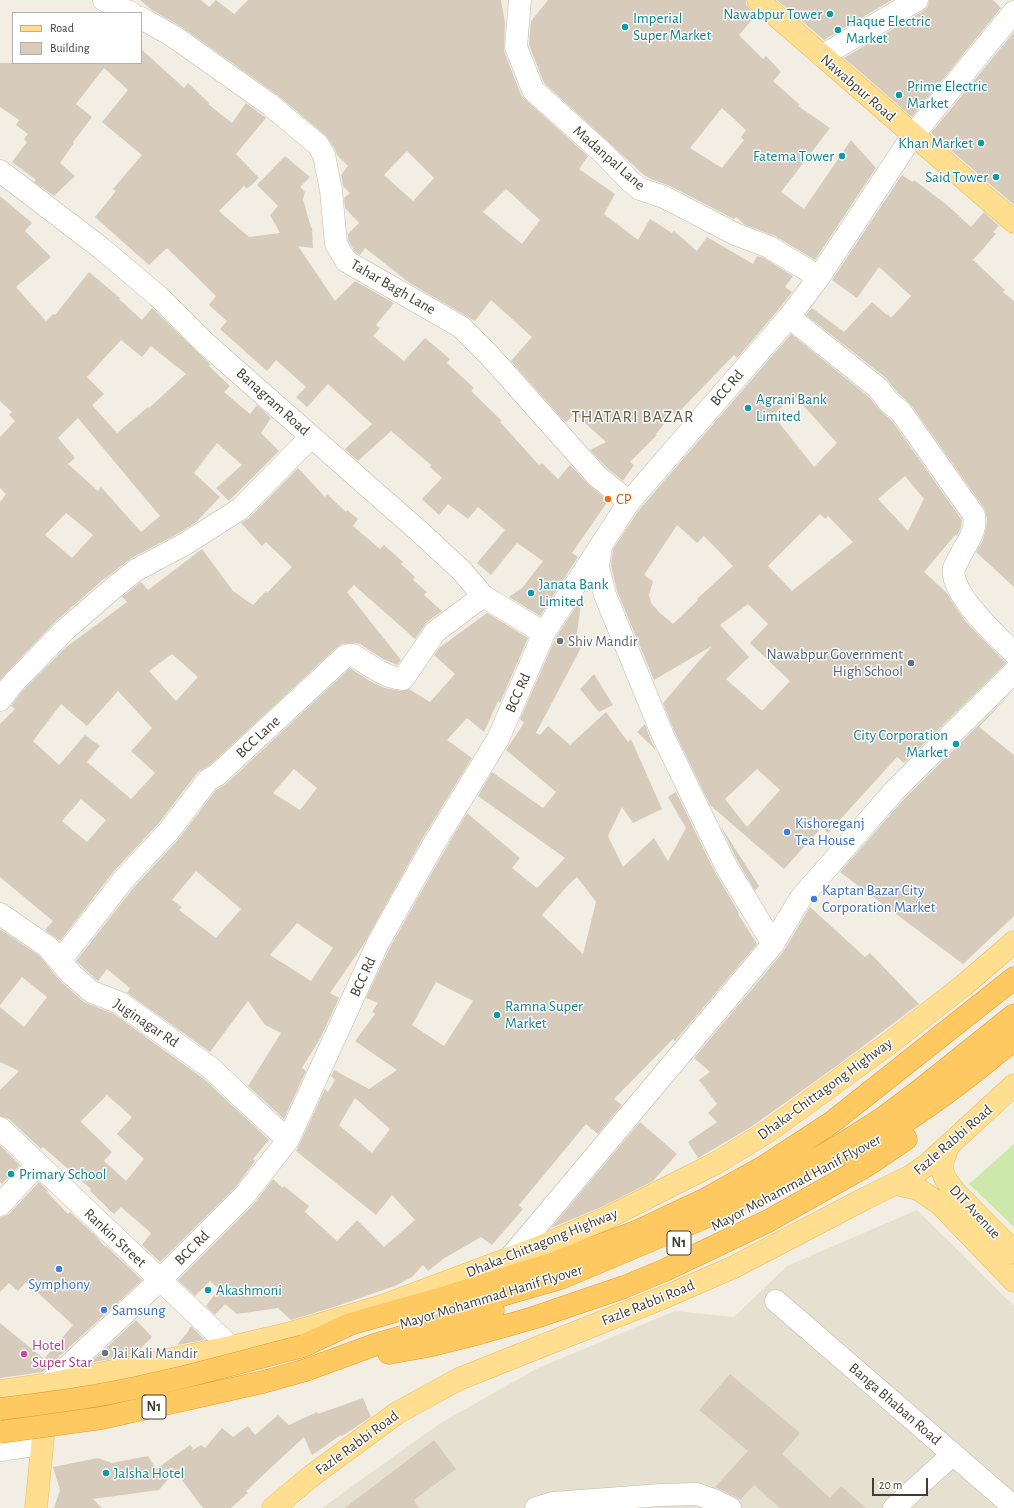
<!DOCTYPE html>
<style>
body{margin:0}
#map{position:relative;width:1014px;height:1508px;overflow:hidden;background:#f2eee3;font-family:"Alegreya Sans",sans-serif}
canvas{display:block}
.legend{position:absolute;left:12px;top:12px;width:130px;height:52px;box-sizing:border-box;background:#fff;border:1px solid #b4b1ad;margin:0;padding:5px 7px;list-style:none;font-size:12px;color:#443d33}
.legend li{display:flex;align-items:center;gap:8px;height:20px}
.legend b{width:20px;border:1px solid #b4b1ad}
.scale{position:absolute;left:872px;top:1478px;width:56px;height:18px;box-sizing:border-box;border:2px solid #443d33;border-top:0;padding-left:5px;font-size:12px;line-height:14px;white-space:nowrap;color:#443d33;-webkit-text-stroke:3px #fff;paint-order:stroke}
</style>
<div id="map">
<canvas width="1014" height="1508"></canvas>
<ul class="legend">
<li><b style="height:5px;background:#ffde90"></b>Road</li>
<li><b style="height:11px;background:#d7ccbb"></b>Building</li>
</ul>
<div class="scale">20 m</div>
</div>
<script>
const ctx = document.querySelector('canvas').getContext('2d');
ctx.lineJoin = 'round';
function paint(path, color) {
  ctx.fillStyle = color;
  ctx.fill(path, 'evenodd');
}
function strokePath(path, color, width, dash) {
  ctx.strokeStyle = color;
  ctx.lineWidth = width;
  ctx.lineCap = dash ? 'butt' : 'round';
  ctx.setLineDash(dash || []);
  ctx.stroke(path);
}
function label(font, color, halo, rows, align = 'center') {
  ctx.font = font + ' "Alegreya Sans",sans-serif';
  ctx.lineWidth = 3;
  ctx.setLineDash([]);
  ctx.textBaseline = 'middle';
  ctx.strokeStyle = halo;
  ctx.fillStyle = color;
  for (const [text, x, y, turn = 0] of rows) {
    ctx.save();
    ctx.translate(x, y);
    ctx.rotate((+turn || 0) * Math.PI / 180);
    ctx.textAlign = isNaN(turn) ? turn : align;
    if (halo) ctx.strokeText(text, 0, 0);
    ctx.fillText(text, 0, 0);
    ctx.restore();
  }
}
paint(new Path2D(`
 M 917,1210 L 1014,1306 L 1014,1508 L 322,1508 L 439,1424 L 538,1368 L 675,1311 L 734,1317 L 787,1266 Z`), '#e6e0d1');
paint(new Path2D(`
 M 1014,1144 L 1014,1227 L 969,1184 Z`), '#cde8aa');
paint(new Path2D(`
 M 140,0 L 201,0 L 209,7 L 216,0 L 234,14 L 248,0 L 501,0 L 505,23 L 504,51 L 521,95 L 525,99 L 588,156 L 579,169 L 615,194 L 604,214 L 638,240 L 650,219 L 672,233 L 674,231 L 697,251 L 707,237 L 753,264 L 757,256 L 764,258 L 793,276 L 785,287 L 792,292 L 779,309 L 737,358 L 734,355 L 676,415 L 673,413 L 656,434 L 657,435 L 630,462 L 634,465 L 623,481 L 606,467 L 590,450 L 606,442 L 574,413 L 567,422 L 563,420 L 511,361 L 532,337 L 491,300 L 475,321 L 411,284 L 365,248 L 360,255 L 355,252 L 348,240 L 348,234 L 359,223 L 345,208 L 344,198 L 350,193 L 343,186 L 341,175 L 348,166 L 337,155 L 335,149 L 326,136 L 276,94 L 180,26 L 152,10 ZM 407,151 L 434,178 L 413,201 L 384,175 ZM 506,189 L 540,220 L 522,244 L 483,212 Z
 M 548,0 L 746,0 L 746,4 L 750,9 L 756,15 L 739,35 L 763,59 L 766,56 L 781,72 L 773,81 L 800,105 L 798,106 L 830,128 L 781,192 L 804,209 L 851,140 L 876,168 L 815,260 L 775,236 L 745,225 L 736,217 L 734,219 L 670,186 L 651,179 L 644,175 L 544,83 L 529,45 L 531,21 ZM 722,108 L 746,130 L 741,137 L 744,140 L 722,168 L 690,148 Z
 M 777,0 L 892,0 L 824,40 Z
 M 929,0 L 993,0 L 1001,8 L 912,117 L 844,58 L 923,11 L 928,6 Z
 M 1014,32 L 1014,205 L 931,133 Z
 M 141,49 L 184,88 L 188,83 L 209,103 L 208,104 L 232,123 L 246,103 L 266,118 L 236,154 L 259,178 L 247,189 L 244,186 L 219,211 L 249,237 L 280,233 L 270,215 L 278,206 L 257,185 L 285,156 L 310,177 L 300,187 L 305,192 L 303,199 L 311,228 L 312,228 L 313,248 L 298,246 L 335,301 L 355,281 L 394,303 L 376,325 L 380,328 L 373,336 L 404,361 L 425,338 L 450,359 L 447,363 L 474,388 L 471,391 L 502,421 L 500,422 L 539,465 L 542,463 L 558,479 L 570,465 L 588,484 L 608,501 L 572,553 L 578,557 L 540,616 L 509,597 L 522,588 L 543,561 L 517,543 L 491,575 L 477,563 L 505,530 L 478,507 L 468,519 L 448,504 L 439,515 L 422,499 L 442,478 L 430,467 L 431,465 L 391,431 L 358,461 L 345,449 L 372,424 L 328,384 L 307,407 L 296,397 L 306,387 L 276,360 L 267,371 L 220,329 L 227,321 L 209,305 L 216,296 L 167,248 L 149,265 L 95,217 L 116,191 L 113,189 L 142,155 L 102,122 L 128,90 L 104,68 L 76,104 L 92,117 L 73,142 L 74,143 L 60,163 L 75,176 L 54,196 L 34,182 L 36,180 L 12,162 L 27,142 L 24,139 L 28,134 L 16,125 L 19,120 L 0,107 L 0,63 L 141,63 Z
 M 902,175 L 913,182 L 914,180 L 947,205 L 971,227 L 984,212 L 999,226 L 993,232 L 996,234 L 973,260 L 1005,290 L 1003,292 L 1014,301 L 1014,587 L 976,552 L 983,540 L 986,528 L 987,519 L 984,508 L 911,405 L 897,392 L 886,378 L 806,315 L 812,308 L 844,332 L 872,302 L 887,315 L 888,314 L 891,318 L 911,296 L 879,267 L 857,298 L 832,280 Z
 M 0,196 L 32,223 L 25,231 L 51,257 L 16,287 L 46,321 L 53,314 L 55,315 L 89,272 L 120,298 L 119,299 L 142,320 L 152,308 L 210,364 L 209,366 L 230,386 L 224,392 L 250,414 L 257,405 L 271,418 L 261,433 L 279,451 L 229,501 L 216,488 L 242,465 L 217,443 L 194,473 L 220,497 L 195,523 L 179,533 L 130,559 L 106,578 L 106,577 L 57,620 L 0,680 L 0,502 L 6,494 L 0,488 L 0,437 L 15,421 L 9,415 L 12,412 L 0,401 ZM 121,340 L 142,357 L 151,346 L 186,374 L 149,408 L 148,407 L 117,433 L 92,405 L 104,394 L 87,377 ZM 78,418 L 160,516 L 141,532 L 101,487 L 98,491 L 68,464 L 75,458 L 58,438 ZM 66,513 L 93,535 L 72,558 L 45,535 Z
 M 791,334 L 869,397 L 880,410 L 892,421 L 962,520 L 961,527 L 957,536 L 955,535 L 924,572 L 947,593 L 956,608 L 966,622 L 1006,663 L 904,763 L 897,757 L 828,833 L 822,827 L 784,869 L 710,805 L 675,733 L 663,703 L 712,646 L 654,680 L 617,591 L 611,566 L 613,549 L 639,510 ZM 794,395 L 837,443 L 814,467 L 773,415 ZM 905,476 L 924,499 L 908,531 L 878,499 ZM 820,514 L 825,519 L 828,516 L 853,542 L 792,591 L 768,566 ZM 677,525 L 697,543 L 704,536 L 733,566 L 697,599 L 698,600 L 673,624 L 660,613 L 651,603 L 649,595 L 653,581 L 644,575 ZM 748,604 L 768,624 L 750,643 L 790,681 L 763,710 L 761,710 L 726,679 L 749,657 L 720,625 ZM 757,769 L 780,790 L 747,827 L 725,799 Z
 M 298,468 L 325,497 L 327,494 L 346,512 L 347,510 L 358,519 L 353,526 L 380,549 L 384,545 L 403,562 L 401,564 L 415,577 L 413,580 L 427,592 L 424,595 L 442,611 L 427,622 L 415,639 L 354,585 L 347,592 L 401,660 L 397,665 L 383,659 L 360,644 L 353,643 L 342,644 L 335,649 L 210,765 L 198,772 L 158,824 L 114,871 L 60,941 L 45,930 L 53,921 L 0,877 L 0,724 L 15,709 L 11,706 L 23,690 L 65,648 L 127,602 L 122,597 L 141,582 L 148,590 L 202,549 L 233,591 L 253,605 L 266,591 L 267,593 L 292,567 L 266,542 L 262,546 L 241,523 L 249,518 ZM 172,654 L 198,677 L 176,701 L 149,671 ZM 118,691 L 152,728 L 131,751 L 155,773 L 131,799 L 87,762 L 100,746 L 85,735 L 59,765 L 33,741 L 61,704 L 87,726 ZM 81,799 L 106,820 L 87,842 L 62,821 Z
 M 582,597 L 576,640 L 583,644 L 536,733 L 540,735 L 548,726 L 570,745 L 606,712 L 628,742 L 631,739 L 662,809 L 633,823 L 622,807 L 608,836 L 623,867 L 654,838 L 668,861 L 686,828 L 668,797 L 676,792 L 715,872 L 739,913 L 738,914 L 757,944 L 675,1041 L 673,1039 L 614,1099 L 622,1105 L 598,1134 L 586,1124 L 519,1205 L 523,1209 L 492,1245 L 481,1237 L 443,1259 L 428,1271 L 423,1265 L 412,1277 L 395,1286 L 334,1307 L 291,1320 L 278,1308 L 237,1314 L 225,1304 L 215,1315 L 206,1306 L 219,1289 L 210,1281 L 195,1296 L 178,1280 L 253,1205 L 273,1179 L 283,1188 L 284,1186 L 309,1206 L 305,1212 L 337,1241 L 357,1220 L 384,1247 L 415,1220 L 392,1195 L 376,1215 L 296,1151 L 299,1145 L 325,1089 L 328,1092 L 335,1080 L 331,1076 L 334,1070 L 369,1089 L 397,1070 L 355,1041 L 375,1014 L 372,1012 L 378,1003 L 366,998 L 389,949 L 446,848 L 467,813 L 520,858 L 512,868 L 537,888 L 565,858 L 478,796 L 492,772 L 543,808 L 556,792 L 506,750 L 524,723 L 520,719 L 555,639 ZM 577,877 L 596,902 L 583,954 L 542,915 L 568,885 ZM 436,982 L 473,1001 L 444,1046 L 412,1025 ZM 355,1098 L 390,1129 L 372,1153 L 339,1125 Z
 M 487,613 L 528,638 L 500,703 L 498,701 L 484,732 L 467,718 L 447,740 L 472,758 L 424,836 L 364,944 L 330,993 L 339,998 L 321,1037 L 302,1068 L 306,1071 L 284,1119 L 248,1086 L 281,1033 L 265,1025 L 248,1001 L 210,1052 L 127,993 L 130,988 L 107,969 L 98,981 L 76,961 L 134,887 L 177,841 L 216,790 L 226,784 L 350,668 L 370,681 L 385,688 L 401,691 L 409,689 L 430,702 L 455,674 L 434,655 L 440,647 ZM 294,769 L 317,788 L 300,810 L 273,793 ZM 196,871 L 241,909 L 216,938 L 179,910 L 182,907 L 172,900 ZM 297,923 L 333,948 L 311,981 L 270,955 Z
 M 594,674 L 613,705 L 599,712 L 580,689 Z
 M 1014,690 L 979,727 L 1014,755 L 1014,916 L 963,964 L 840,872 L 904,799 Z
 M 645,724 L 652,743 L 656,750 L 637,732 Z
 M 720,825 L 759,886 L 755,891 L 737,860 Z
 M 810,907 L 865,957 L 870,953 L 919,1004 L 838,1065 L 751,1127 L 698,1158 L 688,1142 L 717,1122 L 708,1113 L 717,1104 L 699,1080 L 710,1072 L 694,1058 L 783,952 Z
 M 0,929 L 40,956 L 61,982 L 84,1002 L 114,1014 L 204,1079 L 269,1140 L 253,1159 L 255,1161 L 235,1188 L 160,1262 L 142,1245 L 151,1233 L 121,1207 L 114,1214 L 90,1191 L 91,1189 L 43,1147 L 41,1149 L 9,1119 L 0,1116 L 0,1090 L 19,1071 L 0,1062 L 0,1007 L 24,1027 L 47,997 L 22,977 L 0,1005 ZM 107,1095 L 132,1117 L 117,1134 L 144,1159 L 126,1181 L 104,1161 L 112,1152 L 82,1123 L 81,1121 Z
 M 640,1122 L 677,1154 L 653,1181 L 604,1206 L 551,1228 Z
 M 0,1145 L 20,1165 L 2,1184 L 0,1182 Z
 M 39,1182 L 48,1191 L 47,1192 L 68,1214 L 70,1212 L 96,1236 L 105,1247 L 106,1246 L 142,1280 L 61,1355 L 60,1355 L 59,1357 L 43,1372 L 0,1378 L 0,1323 L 44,1359 L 73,1325 L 26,1282 L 18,1291 L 9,1283 L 0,1292 L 0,1218 L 9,1214 Z
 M 136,1320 L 152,1337 L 135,1354 L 90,1363 Z
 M 191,1326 L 205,1340 L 177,1345 L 187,1333 Z
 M 730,1374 L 800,1433 L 782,1454 L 830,1498 L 841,1486 L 866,1508 L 780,1508 L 754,1485 L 740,1500 L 736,1497 L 715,1487 L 748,1451 L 699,1410 Z
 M 363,1398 L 371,1417 L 342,1436 L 341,1435 L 312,1455 L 304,1437 L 246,1491 L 248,1493 L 231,1508 L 203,1508 L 175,1471 L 159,1490 L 93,1499 L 102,1508 L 54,1508 L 60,1490 L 53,1467 L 98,1458 L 112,1463 L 148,1456 L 156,1469 L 190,1445 L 193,1448 L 191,1451 L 201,1445 L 205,1448 L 222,1428 L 233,1437 L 248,1426 L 255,1435 L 278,1415 L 289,1425 L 317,1412 L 318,1414 Z
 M 434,1440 L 456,1469 L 414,1500 L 419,1508 L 345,1508 Z`), '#d7ccbb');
const minor = new Path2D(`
 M 104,0 L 131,13
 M 520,0 L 516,47 L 533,90 L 603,153 L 631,182 L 640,189 L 664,197 L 735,234 L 769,247 L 819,277
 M 141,18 L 173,36 L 269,104 L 318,145 L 324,155 L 331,190 L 336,244 L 346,261 L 461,327 L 490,356 L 597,476 L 629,502
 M 822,56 L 917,0
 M 0,171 L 101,248 L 159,297 L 205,343 L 421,533 L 462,571 L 483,596 L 544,633
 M 789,317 L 878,388 L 888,401 L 901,412 L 974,515 C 977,530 968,541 961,554 C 959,558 956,564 954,568 C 949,593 997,636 1014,653
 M 601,546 L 598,567 L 605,595 L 664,738 L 726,866 L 773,944
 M 0,700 L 14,682 L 66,629 L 111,590 L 136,570 L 185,544 L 240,509 L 311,437
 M 0,914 L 48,947 L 71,974 L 92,992 L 120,1003 L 212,1069 L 238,1094 L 288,1140
 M 60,961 L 124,879 L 168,832 L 208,780 L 217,775 L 343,658 L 348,655 L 353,655 C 368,664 385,678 403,679 L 435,632 L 483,596
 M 0,1128 L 231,1347
 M 0,1205 L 38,1164
 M 509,1259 L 773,944 L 800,899 L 895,790 L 1014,672
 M 776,1301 L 1014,1507
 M 49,1384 L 160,1280 L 244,1196 L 288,1140 L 378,943 L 435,842 L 498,739 L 544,633 L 629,502 L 789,317 L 819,277 L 913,135 L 1014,12
 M 0,1450 L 42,1444
 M 536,1508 L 553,1503 L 661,1495 L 697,1494 L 714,1500 L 730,1508
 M 894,1508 L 953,1454`);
const major = new Path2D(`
 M 758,0 L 1014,222
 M 949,1145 C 939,1168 939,1172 955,1192 L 1014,1252
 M 896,1184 L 918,1189 L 940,1204 L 1014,1281
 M 0,1391 L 49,1384 L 231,1347 L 287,1334 L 382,1306 L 537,1248 L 609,1217 L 716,1163 L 767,1132 L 891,1042 L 964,985 L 1014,942
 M 36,1508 L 46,1407
 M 273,1508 L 310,1477 L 397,1413 L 459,1379 L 665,1297 L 734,1267 L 866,1198 L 911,1176 L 927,1165 L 1014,1085`);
const highway = new Path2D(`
 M 850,1155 C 909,1122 963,1083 1014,1039
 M 471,1304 L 561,1278 L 713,1214 L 785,1177 L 844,1143 L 883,1118 L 919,1091 L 1014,1015
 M 303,1346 L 350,1324 L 446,1297 L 551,1264 L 638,1231 L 704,1200 L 765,1166 L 831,1123 L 1014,978
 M 389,1353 L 428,1346 L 480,1333 L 533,1318 L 624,1287 L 665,1270 L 768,1221 L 866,1166 L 906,1139
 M 306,1370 L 374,1345 L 493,1310`);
strokePath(minor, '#c1b8a9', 23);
strokePath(major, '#e7bc5d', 23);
strokePath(highway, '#e29e2e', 23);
strokePath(minor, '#fff', 22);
strokePath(major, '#ffde90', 22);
strokePath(highway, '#ffc962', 22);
const highwayBridge = new Path2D(`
 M 0,1409 C 33,1405 66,1401 99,1395 C 168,1383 236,1363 303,1346
 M 0,1432 L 102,1418 L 263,1382 L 306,1370`);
strokePath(highwayBridge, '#e29e2e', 23, []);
strokePath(highwayBridge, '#ffc962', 22);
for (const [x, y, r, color] of [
 [830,14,4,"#0f9aa8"],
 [625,27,4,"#0f9aa8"],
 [838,30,4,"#0f9aa8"],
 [899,95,4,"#0f9aa8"],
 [981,143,4,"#0f9aa8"],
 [842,156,4,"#0f9aa8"],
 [996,177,4,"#0f9aa8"],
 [748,408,4,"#0f9aa8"],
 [608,499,4,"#e8710a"],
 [531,593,4,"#0f9aa8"],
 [560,641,4,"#6b7280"],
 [911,663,4,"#5c6f8a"],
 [956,744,4,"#0f9aa8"],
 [787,832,4,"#3f7fe0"],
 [814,899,4,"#3f7fe0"],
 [497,1015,4,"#0f9aa8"],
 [11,1174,4,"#0f9aa8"],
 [59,1269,4,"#3f7fe0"],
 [208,1290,4,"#0f9aa8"],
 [104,1310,4,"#3f7fe0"],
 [105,1353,4,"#6b7280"],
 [24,1354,4,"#d1479c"],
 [106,1473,4,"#0f9aa8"]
]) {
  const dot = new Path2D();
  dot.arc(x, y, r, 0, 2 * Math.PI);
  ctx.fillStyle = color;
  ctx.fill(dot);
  strokePath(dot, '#fff', 1.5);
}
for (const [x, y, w] of [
 [679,1243,24],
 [154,1407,24]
]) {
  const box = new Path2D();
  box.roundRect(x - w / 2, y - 12, w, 24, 3);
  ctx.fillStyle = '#fff';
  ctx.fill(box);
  strokePath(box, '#443d33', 1);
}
label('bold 14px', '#443d33', null, [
 ["N1",679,1243],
 ["N1",154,1407]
]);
label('15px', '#0d838f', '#fff', [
 ["Nawabpur Tower",822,14,"right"],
 ["Imperial",633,18],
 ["Super Market",633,35],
 ["Haque Electric",846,21],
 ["Market",846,38],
 ["Prime Electric",907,86],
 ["Market",907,103],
 ["Khan Market",973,143,"right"],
 ["Fatema Tower",834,156,"right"],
 ["Said Tower",988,177,"right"],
 ["Agrani Bank",756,399],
 ["Limited",756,416],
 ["Janata Bank",539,584],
 ["Limited",539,601],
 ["City Corporation",948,735,"right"],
 ["Market",948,752,"right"],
 ["Ramna Super",505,1006],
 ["Market",505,1023],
 ["Primary School",19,1174],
 ["Akashmoni",216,1290],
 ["Jalsha Hotel",114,1473]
], 'left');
label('15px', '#443d33', '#fff', [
 ["Nawabpur Road",858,88,41],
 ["Madanpal Lane",609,158,41],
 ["Tahar Bagh Lane",393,287,30],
 ["BCC Rd",727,388,-49],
 ["Banagram Road",273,402,42],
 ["BCC Rd",518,693,-66],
 ["BCC Lane",258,737,-43],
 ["BCC Rd",363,977,-65],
 ["Juginagar Rd",146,1023,34],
 ["Dhaka-Chittagong Highway",825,1089,-36],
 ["Fazle Rabbi Road",953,1140,-41],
 ["Mayor Mohammad Hanif Flyover",796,1183,-28],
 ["DIT Avenue",975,1212,47],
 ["Rankin Street",115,1238,43],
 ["Dhaka-Chittagong Highway",542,1243,-22],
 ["BCC Rd",192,1248,-45],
 ["Mayor Mohammad Hanif Flyover",491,1297,-17],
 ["Fazle Rabbi Road",648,1303,-22],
 ["Banga Bhaban Road",895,1404,41],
 ["Fazle Rabbi Road",357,1443,-36]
]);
label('15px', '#c56008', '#fff', [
 ["CP",616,499]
], 'left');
label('15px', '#5b616d', '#fff', [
 ["Shiv Mandir",568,641],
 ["Jai Kali Mandir",113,1353]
], 'left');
label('15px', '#4e5e75', '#fff', [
 ["Nawabpur Government",903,654],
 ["High School",903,671]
], 'right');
label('15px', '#366cbe', '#fff', [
 ["Kishoreganj",795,823],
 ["Tea House",795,840],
 ["Kaptan Bazar City",822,890],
 ["Corporation Market",822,907],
 ["Symphony",59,1284,"center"],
 ["Samsung",112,1310]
], 'left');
label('15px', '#b23c85', '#fff', [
 ["Hotel",32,1345],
 ["Super Star",32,1362]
], 'left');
ctx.letterSpacing = '1px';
label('17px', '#675b4a', '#fff', [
 ["THATARI BAZAR",633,417]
]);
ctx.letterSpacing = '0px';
</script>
